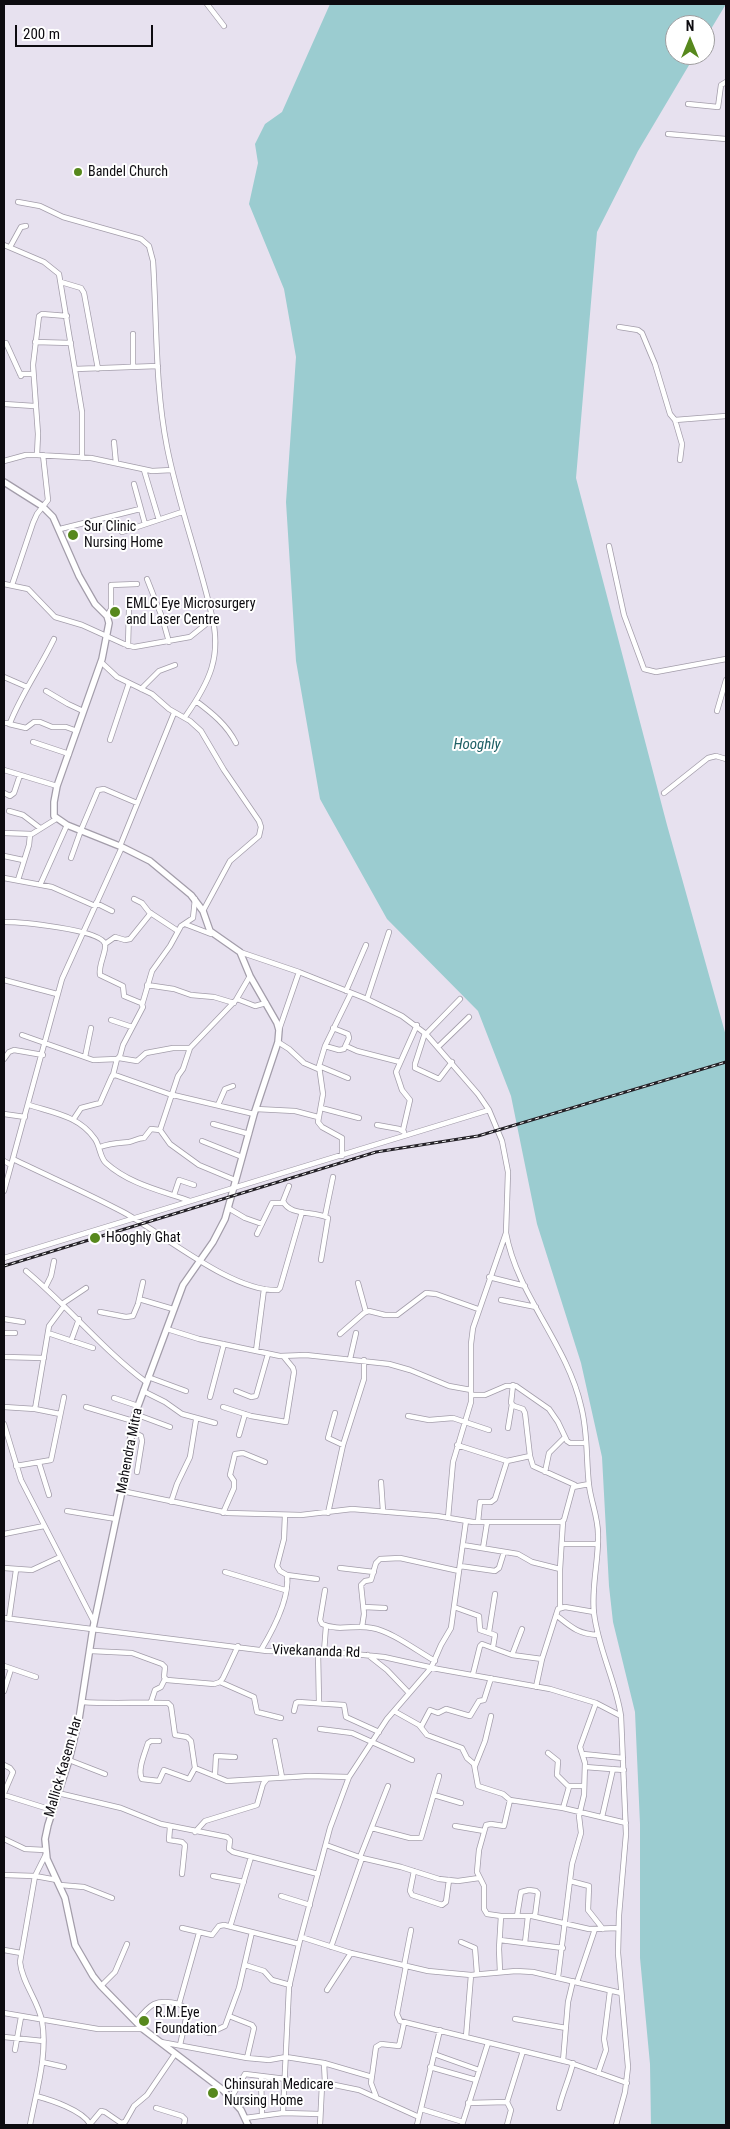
<!DOCTYPE html>
<style>
body{margin:0}
#map{position:relative;width:730px;height:2129px;overflow:hidden;background:#e7e1ef;font-family:"Roboto Condensed",sans-serif}
canvas{display:block}
.frame{position:absolute;inset:0;border:5px solid #0d0b10;pointer-events:none}
.north{position:absolute;left:665px;top:15px;width:50px;height:50px;box-sizing:border-box;background:#fff;border:1px solid #9e9d9f;border-radius:50%;rotate:0deg;font-size:14px;font-weight:700;line-height:20px;text-align:center;color:#0d0b10}
.north::after{content:'';display:block;margin:auto;width:18px;height:22px;background:#57881d;clip-path:polygon(50% 0,100% 100%,50% 72%,0 100%)}
.scale{position:absolute;left:15px;top:25px;width:138px;height:22px;box-sizing:border-box;border:2px solid #0d0b10;border-top:0;padding-left:6px;font-size:15px;line-height:18px;white-space:nowrap;color:#0d0b10;-webkit-text-stroke:4px #fff;paint-order:stroke}
</style>
<div id="map">
<canvas width="730" height="2129"></canvas>
<div class="frame"></div>
<div class="north">N</div>
<div class="scale">200 m</div>
</div>
<script>
const ctx = document.querySelector('canvas').getContext('2d');
ctx.lineJoin = 'round';
function paint(path, color) {
  ctx.fillStyle = color;
  ctx.fill(path, 'evenodd');
}
function strokePath(path, color, width, dash) {
  ctx.strokeStyle = color;
  ctx.lineWidth = width;
  ctx.lineCap = dash ? 'butt' : 'round';
  ctx.setLineDash(dash || []);
  ctx.stroke(path);
}
function label(font, color, halo, rows, align = 'center') {
  ctx.font = font + ' "Roboto Condensed",sans-serif';
  ctx.lineWidth = 4;
  ctx.setLineDash([]);
  ctx.textBaseline = 'middle';
  ctx.strokeStyle = halo;
  ctx.fillStyle = color;
  for (const [text, x, y, turn = 0] of rows) {
    ctx.save();
    ctx.translate(x, y);
    ctx.rotate((+turn || 0) * Math.PI / 180);
    ctx.textAlign = isNaN(turn) ? turn : align;
    if (halo) ctx.strokeText(text, 0, 0);
    ctx.fillText(text, 0, 0);
    ctx.restore();
  }
}
paint(new Path2D(`
 M 330,4 L 726,4 L 705,39 L 705,25 L 675,25 L 675,55 L 695,55 L 638,151 L 597,232 L 576,478 L 667,825 L 726,1036 L 726,2125 L 651,2125 L 650,2064 L 640,1958 L 640,1824 L 635,1712 L 613,1622 L 609,1586 L 602,1457 L 581,1363 L 537,1224 L 511,1096 L 478,1011 L 387,919 L 320,799 L 296,661 L 286,502 L 296,357 L 284,289 L 249,204 L 258,163 L 255,144 L 265,124 L 282,112 Z`), '#9bccd0');
const minor = new Path2D(`
 M 207,4 L 224,26
 M 688,104 L 718,107 L 721,85 L 726,82
 M 668,134 L 726,139
 M 4,245 L 44,262 L 59,274 L 82,412 L 82,458
 M 10,247 L 21,227 L 26,226
 M 61,282 L 81,288 L 84,293 L 98,369
 M 619,327 L 638,330 L 642,333 L 655,364 L 670,414 L 675,420 L 726,416
 M 35,342 L 71,343
 M 4,343 L 6,343 L 21,376
 M 133,367 L 133,334
 M 75,369 L 158,366
 M 20,374 L 33,374
 M 4,404 L 34,406
 M 675,420 L 682,444 L 680,460
 M 114,442 L 116,463
 M 37,455 L 38,434 L 33,365 L 39,316 L 42,314 L 67,316
 M 4,461 L 26,455 L 37,455 L 91,458 L 152,471 L 172,470
 M 144,470 L 159,520
 M 134,484 L 145,524
 M 60,529 L 140,509
 M 122,532 L 182,512
 M 609,546 L 624,615 L 644,669 L 656,672 L 726,659
 M 147,579 L 162,617 L 169,642
 M 4,584 L 28,589 L 55,617 L 82,625 L 124,644 L 134,647 L 190,637 L 205,625 L 211,612 C 198,556 178,503 167,447 C 155,386 157,323 153,261 L 149,246 L 141,239 L 63,217 L 40,206 L 18,202
 M 12,585 L 33,523 L 37,514 L 48,500 L 43,455
 M 107,616 L 111,609 L 111,585 L 137,584
 M 128,646 L 129,610
 M 101,662 L 117,677 L 152,694 L 169,709 L 190,721 L 201,731 L 224,770 L 259,821 L 261,827 L 259,836 L 230,861 L 203,911
 M 4,677 L 27,687
 M 141,689 L 159,671 L 175,665
 M 46,691 L 68,704 L 83,711
 M 196,701 C 212,713 227,725 236,743
 M 717,711 L 726,680
 M 185,717 C 209,683 223,656 211,612
 M 4,723 L 10,723 C 22,693 40,668 54,639
 M 9,724 L 26,728 L 34,722 L 40,722 L 52,727 L 66,727 L 77,731
 M 110,740 L 129,683
 M 33,742 L 69,754
 M 4,770 L 57,786
 M 4,793 L 10,796 L 14,793 L 20,775
 M 664,793 L 708,758 L 716,756 L 726,759
 M 9,811 L 23,815 L 40,828
 M 4,833 L 32,834 L 56,819
 M 120,846 L 174,713
 M 4,856 L 23,860
 M 71,858 L 81,830 L 98,790 L 104,789 L 137,803
 M 4,878 L 52,887 L 95,906
 M 18,880 L 29,845 L 30,835
 M 40,885 L 67,825
 M 134,899 L 142,903 L 149,912 L 178,931
 M 96,903 L 112,911
 M 4,922 C 18,922 101,929 105,944 C 107,951 98,965 100,975 L 123,986 L 124,996 L 141,1003 L 143,1007 L 123,1045 L 120,1056 L 117,1059 L 93,1060 L 22,1035
 M 185,924 L 211,934
 M 105,944 L 115,937 L 125,940 L 130,939 L 151,913
 M 240,952 L 299,972 L 367,999 L 402,1016 L 426,1034 L 478,1094 L 489,1110 L 502,1141 L 508,1172 L 506,1233 C 517,1295 567,1344 581,1406 C 588,1432 586,1459 589,1485 C 591,1502 598,1517 598,1534 C 599,1560 591,1587 594,1613 C 598,1649 616,1681 621,1716 L 626,1834 L 619,1915 L 618,1953 L 628,2067 L 625,2092 L 616,2125
 M 4,980 L 57,994
 M 147,985 L 174,989 L 191,995 L 214,997 L 234,1003
 M 346,991 L 366,945
 M 237,999 L 255,1006 L 266,1003
 M 367,999 L 389,932
 M 142,1005 L 152,971 L 170,946 L 181,926 L 193,918 L 195,899
 M 111,1020 L 132,1027
 M 279,1030 L 299,972
 M 425,1033 L 415,1064 L 415,1068 L 439,1079 L 452,1062
 M 426,1034 L 460,999
 M 278,1042 L 289,1049 L 304,1063 L 318,1069
 M 325,1046 L 339,1050 L 344,1049 L 349,1038 L 348,1034 L 333,1028
 M 346,1046 L 357,1051 L 400,1062
 M 438,1047 L 469,1017
 M 85,1057 L 91,1028
 M 119,1058 L 137,1061 L 146,1053 L 173,1048 L 190,1048
 M 4,1059 L 9,1052 L 14,1050 L 43,1055
 M 319,1066 L 348,1078
 M 113,1075 L 117,1059
 M 29,1105 C 54,1113 79,1116 95,1139 C 100,1146 100,1158 106,1163 C 129,1184 162,1191 190,1201
 M 218,1105 L 225,1089 L 233,1086
 M 321,1108 L 359,1118
 M 256,1109 L 295,1111 L 318,1117
 M 4,1114 L 25,1117
 M 73,1120 L 81,1108 L 100,1103 L 112,1076 L 115,1075 L 169,1094 L 254,1114
 M 213,1124 L 249,1134
 M 377,1125 L 399,1129 L 404,1132
 M 403,1130 L 410,1100 L 402,1090 L 396,1072 L 417,1025
 M 202,1141 L 242,1157
 M 100,1147 C 110,1143 118,1143 129,1142 C 134,1141 138,1138 144,1138 L 151,1129 L 160,1130
 M 342,1156 L 342,1138 L 322,1127 L 318,1122 L 323,1094 L 319,1066 L 325,1046 L 351,993
 M 13,1159 C 50,1177 87,1193 123,1212 C 164,1234 231,1292 278,1290 L 280,1288 L 302,1212
 M 4,1161 L 11,1165
 M 235,1180 L 199,1165 L 170,1144 L 160,1130 L 178,1076 L 183,1069 L 190,1048 L 236,1000 L 250,976
 M 289,1186 L 283,1201 C 290,1217 315,1210 328,1218 L 321,1260
 M 4,1191 L 62,979 L 122,847
 M 174,1195 L 179,1180 L 194,1185
 M 228,1208 L 245,1218 L 262,1224
 M 325,1216 L 333,1177
 M 257,1234 L 272,1203 L 283,1203
 M 4,1258 L 489,1110
 M 26,1271 C 68,1306 102,1349 146,1382
 M 489,1277 L 525,1286
 M 358,1283 L 366,1312
 M 45,1288 L 51,1276 L 54,1261
 M 139,1299 L 173,1309
 M 501,1300 L 536,1307
 M 62,1304 L 86,1288
 M 100,1312 L 126,1317 L 133,1316 L 138,1304 L 143,1282
 M 4,1319 L 23,1322
 M 167,1329 L 199,1339 L 280,1356 L 306,1355 L 389,1364 L 410,1370 L 449,1386 L 471,1390
 M 4,1333 L 15,1333
 M 48,1333 L 93,1348
 M 340,1334 L 364,1313 L 369,1311 L 385,1315 L 397,1315 L 426,1293 L 436,1294 L 478,1309
 M 71,1341 L 79,1319
 M 256,1351 L 264,1289
 M 4,1357 L 44,1358
 M 350,1359 L 356,1333
 M 148,1377 L 186,1391
 M 513,1385 L 511,1403 L 514,1406 L 523,1409 L 525,1413 L 530,1456 L 533,1466 L 575,1485
 M 143,1391 L 165,1402 L 182,1414 L 215,1423
 M 236,1391 L 251,1397 L 256,1396 L 268,1354
 M 471,1395 L 485,1395 L 506,1386 L 516,1386 L 549,1409 L 558,1422 L 567,1441 L 570,1443 L 586,1443
 M 210,1397 L 224,1344
 M 114,1398 L 138,1406
 M 4,1407 L 35,1409 L 60,1414
 M 86,1407 L 133,1421
 M 223,1407 L 251,1416 L 286,1422 L 294,1372 L 293,1368 L 284,1357
 M 35,1409 L 49,1326 L 64,1306
 M 335,1413 L 328,1438 L 343,1445
 M 135,1414 L 170,1427
 M 408,1416 L 429,1420 L 453,1418 L 489,1430
 M 4,1424 L 21,1480 L 94,1622
 M 508,1428 L 512,1404
 M 131,1431 L 141,1436 L 142,1441 L 137,1472
 M 239,1435 L 245,1414
 M 457,1445 L 507,1461 L 530,1456
 M 39,1463 L 49,1495
 M 16,1466 L 51,1460 L 64,1397
 M 545,1472 L 549,1453 L 564,1438
 M 381,1482 L 383,1511
 M 122,1491 L 228,1513 L 301,1515 L 352,1509 L 437,1516 L 473,1522 L 561,1522 L 564,1520 L 573,1487 L 589,1484
 M 171,1502 L 177,1484 L 190,1457 L 196,1420
 M 67,1511 L 116,1519
 M 223,1513 L 234,1488 L 234,1481 L 230,1475 L 235,1454 L 243,1453 L 265,1462
 M 328,1513 L 343,1445 L 364,1379 L 364,1360
 M 448,1518 L 453,1462 L 471,1402 L 471,1344 L 473,1328 L 506,1233
 M 478,1522 L 480,1502 L 491,1502 L 495,1499 L 507,1461
 M 4,1534 L 44,1526
 M 562,1544 L 598,1544
 M 463,1545 L 518,1554 L 532,1562 L 560,1569
 M 483,1548 L 487,1523
 M 460,1566 L 495,1571 L 499,1568 L 504,1552
 M 4,1568 L 32,1570 L 60,1557
 M 340,1568 L 374,1572
 M 225,1572 L 285,1590
 M 287,1575 L 317,1579
 M 325,1590 L 320,1620 L 322,1624 C 339,1632 355,1624 372,1628 C 391,1631 417,1651 435,1661
 M 364,1607 L 385,1608
 M 454,1607 L 479,1616 L 480,1630 L 495,1635 L 493,1647
 M 560,1608 L 560,1569 L 563,1521
 M 556,1615 C 571,1627 578,1634 598,1635
 M 4,1618 L 267,1651 L 333,1652 L 384,1657 L 438,1669 L 550,1689 L 596,1703 L 621,1716
 M 9,1619 L 16,1570
 M 362,1627 L 364,1614 L 361,1585 L 365,1581 L 371,1580 L 376,1563 L 380,1559 L 400,1558 L 459,1571
 M 489,1632 L 495,1594
 M 261,1650 C 273,1630 290,1598 287,1575 L 280,1571 L 277,1566 L 284,1539 L 285,1515
 M 91,1651 L 132,1653 L 162,1664 L 165,1667 L 164,1677 L 167,1680 L 214,1684 L 220,1682 L 223,1678 L 238,1646
 M 318,1652 L 319,1703
 M 324,1652 L 326,1626
 M 368,1655 L 387,1670 L 409,1693
 M 512,1655 L 522,1629
 M 4,1666 L 36,1677
 M 473,1674 L 480,1646 L 482,1644 L 512,1655 L 542,1659
 M 220,1682 L 254,1697 L 257,1712 L 281,1718
 M 536,1687 L 542,1659 L 558,1609 L 565,1607 L 594,1612
 M 4,1691 L 11,1669
 M 82,1702 C 111,1704 140,1702 168,1703 L 171,1706 L 175,1735 L 187,1737 L 191,1741 L 195,1768 L 227,1781 L 309,1776 L 349,1777 L 387,1719 L 431,1668 L 441,1645 L 451,1628 L 466,1521
 M 151,1702 L 155,1690 L 161,1687 L 165,1679
 M 294,1711 L 296,1703 L 298,1702 L 344,1705 L 346,1717 L 379,1732
 M 394,1711 L 419,1725 L 427,1735 L 462,1748 L 467,1758 L 474,1764 L 478,1786 L 503,1794 L 510,1800
 M 421,1727 L 430,1710 L 438,1713 L 446,1709 L 470,1716 L 479,1701 L 484,1700 L 491,1678
 M 320,1729 L 352,1733 L 412,1760
 M 159,1741 L 151,1741 L 148,1743 C 145,1753 137,1770 142,1779 L 159,1781 L 164,1770 L 189,1779 L 195,1768
 M 275,1741 L 282,1777
 M 548,1753 L 558,1761 L 557,1775 L 569,1787 L 563,1808
 M 583,1754 L 623,1758
 M 69,1760 L 105,1774
 M 4,1765 L 10,1768 L 13,1772 L 4,1793
 M 475,1766 L 485,1741 L 491,1716
 M 585,1767 L 624,1770
 M 215,1775 L 216,1756 L 235,1757
 M 569,1786 L 584,1786
 M 58,1793 L 121,1808 L 161,1824 L 227,1837 L 230,1840 L 229,1849 L 233,1852 L 318,1874
 M 4,1795 L 52,1810
 M 434,1795 L 461,1803
 M 602,1817 L 613,1769
 M 455,1826 L 484,1831
 M 170,1827 L 169,1840 L 182,1842 L 185,1845 L 182,1874
 M 372,1828 L 410,1838 L 421,1838 L 439,1776
 M 195,1832 L 205,1821 L 257,1805 L 263,1784 L 267,1779
 M 4,1839 L 25,1849 L 45,1850
 M 326,1845 L 362,1858 L 401,1867 L 439,1879 L 458,1881 L 479,1878
 M 360,1857 L 388,1786
 M 414,1871 L 410,1891 L 412,1895 L 442,1905 L 446,1902 L 449,1880
 M 4,1875 L 35,1876 L 57,1880
 M 213,1876 L 244,1882
 M 570,1881 L 589,1886 L 588,1910 L 603,1929
 M 60,1885 L 84,1887 L 112,1898
 M 281,1896 L 310,1905
 M 517,1916 L 521,1892 L 529,1890 L 536,1891 L 538,1893 L 535,1916
 M 230,1927 L 251,1857
 M 182,1928 L 212,1935 L 219,1926 L 224,1925 L 299,1944
 M 618,1928 L 589,1929 L 532,1916 L 501,1916 L 487,1914 L 484,1909 L 484,1886 L 477,1872 L 479,1850 L 486,1825 L 491,1824 L 504,1826 L 510,1800 L 563,1808 L 626,1823
 M 301,1937 L 351,1953 L 428,1971 L 471,1975 L 516,1971 L 533,1972 L 621,1993
 M 500,1940 L 563,1948
 M 461,1942 L 475,1948 L 477,1974
 M 525,1943 L 528,1916
 M 331,1947 L 362,1858
 M 4,1950 L 21,1953
 M 245,1965 L 264,1971 L 272,1980 L 290,1985
 M 404,1966 L 411,1930
 M 406,1966 L 397,2014 L 400,2021 L 568,2062 L 627,2083
 M 500,1972 L 499,1949 L 501,1916
 M 558,1977 L 572,1864 L 581,1833 L 579,1816 L 584,1795 L 585,1763 L 580,1747 L 596,1703
 M 577,1982 L 595,1929
 M 101,1986 L 115,1972 L 127,1944
 M 327,1990 L 351,1953
 M 179,2004 L 188,2010 L 180,2045
 M 4,2013 L 98,2029 L 143,2029
 M 229,2016 L 252,2025 L 254,2028 L 247,2058
 M 515,2019 L 566,2028
 M 136,2022 C 150,2004 156,1998 179,2004 L 199,1933
 M 184,2027 L 210,2033 L 225,2026 L 239,1988 L 252,1932
 M 4,2037 L 43,2041
 M 466,2037 L 471,1975
 M 161,2042 L 247,2058 L 269,2060 L 286,2057 L 324,2063 L 325,2083
 M 15,2050 L 21,2017
 M 434,2054 L 479,2070
 M 563,2061 L 568,2002 L 573,1981
 M 42,2062 L 64,2067
 M 324,2063 L 372,2077
 M 430,2067 L 476,2080
 M 598,2073 L 606,2050 L 604,2039 L 610,1991
 M 261,2076 L 262,2116
 M 36,2096 C 51,2100 82,2110 90,2124
 M 376,2096 L 371,2083 L 376,2047 L 381,2044 L 399,2046 L 404,2023
 M 231,2098 L 245,2074 L 286,2079
 M 468,2103 L 507,2102 L 523,2051
 M 156,2108 L 182,2116 L 185,2119 L 184,2125
 M 559,2108 C 563,2091 569,2080 573,2063
 M 421,2109 L 463,2122
 M 283,2113 L 289,1987 L 299,1944 L 330,1828 L 349,1777
 M 245,2118 L 283,2113 L 320,2114
 M 91,2123 L 101,2111 L 105,2112 L 121,2123 L 125,2122 L 134,2106 L 147,2095 L 175,2054
 M 30,2125 C 36,2092 48,2055 42,2021 C 38,2000 22,1983 20,1962 L 35,1876 L 46,1854
 M 320,2125 L 322,2085 L 325,2083 L 359,2090 L 419,2117
 M 417,2125 L 440,2030
 M 462,2125 L 488,2043
 M 507,2125 L 511,2110 L 507,2102`);
const major = new Path2D(`
 M 4,482 L 42,506 L 53,517 L 79,576 L 95,604 L 107,616 L 109,623 L 102,659 L 57,786 L 54,802 L 54,816 L 67,825 L 122,847 L 150,861 L 191,895 L 203,911 L 210,931 L 240,952 L 250,976 L 277,1023 L 279,1030 L 278,1042 L 254,1114 L 225,1219 L 213,1242 L 183,1285 L 135,1414 L 122,1491 L 93,1628 L 79,1719 L 69,1760 L 48,1825 L 45,1839 L 47,1859 L 65,1898 L 75,1945 L 93,1976 L 101,1986 L 143,2029 L 223,2090 L 241,2110 L 248,2125`);
strokePath(minor, '#a39daa', 6);
strokePath(major, '#a39daa', 8);
strokePath(minor, '#fff', 4.5);
strokePath(major, '#fff', 5.5);
const rail = new Path2D(`
 M 4,1266 L 376,1152 L 478,1136 L 726,1062`);
strokePath(rail, '#242127', 3);
strokePath(rail, '#fff', 1, [4]);
for (const [x, y, r, color] of [
 [78,172,5,"#57881d"],
 [73,535,6,"#57881d"],
 [115,612,6,"#57881d"],
 [95,1238,6,"#57881d"],
 [144,2021,6,"#57881d"],
 [213,2093,6,"#57881d"]
]) {
  const dot = new Path2D();
  dot.arc(x, y, r, 0, 2 * Math.PI);
  ctx.fillStyle = color;
  ctx.fill(dot);
  strokePath(dot, '#fff', 2);
}
label('14px', '#0d0b10', '#fff', [
 ["Bandel Church",88,172],
 ["Sur Clinic",84,527],
 ["Nursing Home",84,543],
 ["EMLC Eye Microsurgery",126,604],
 ["and Laser Centre",126,620],
 ["Hooghly Ghat",106,1238],
 ["R.M.Eye",155,2013],
 ["Foundation",155,2029],
 ["Chinsurah Medicare",224,2085],
 ["Nursing Home",224,2101]
], 'left');
label('14px', '#0d0b10', '#fff', [
 ["Mahendra Mitra",130,1451,-79],
 ["Vivekananda Rd",316,1652,2],
 ["Mallick Kasem Har",64,1767,-74]
]);
label('italic 15px', '#206166', '#fff', [
 ["Hooghly",477,745]
]);
</script>
